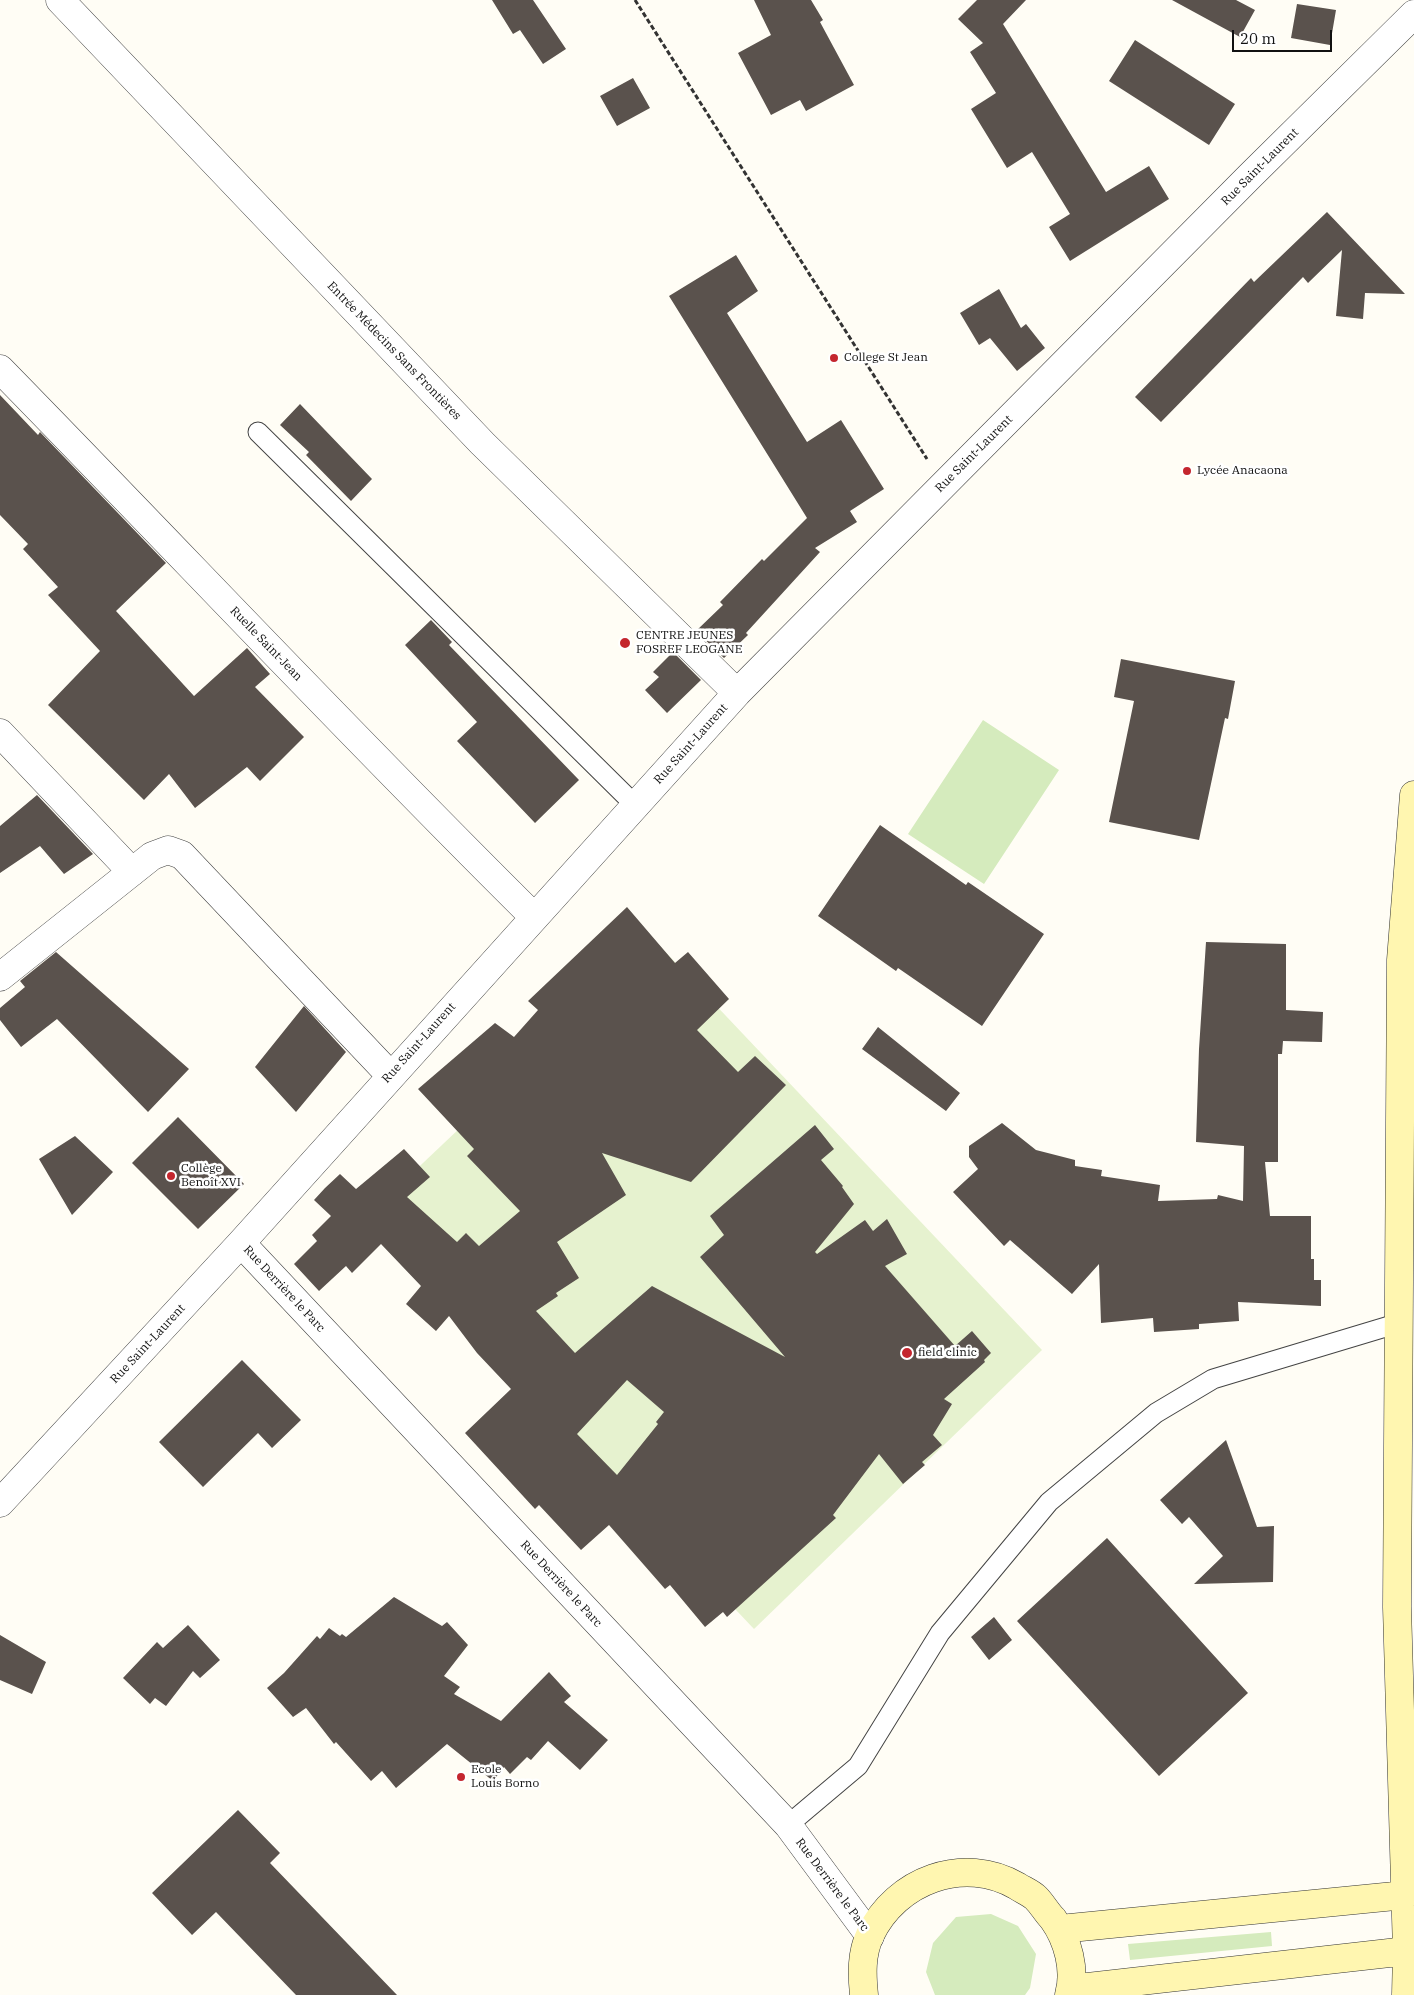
<!DOCTYPE html>
<meta charset="utf-8">
<style>
body{margin:0}
#map{position:relative;width:1414px;height:1995px;overflow:hidden;background:#fffdf5;font-family:"IBM Plex Serif",serif}
canvas{display:block}
.scale{position:absolute;left:1232px;top:30px;width:100px;height:22px;box-sizing:border-box;border:2px solid #111;border-top:0;padding-left:6px;font-size:15px;line-height:18px;white-space:nowrap;color:#111;-webkit-text-stroke:4px #fff;paint-order:stroke}
</style>
<div id="map">
<canvas width="1414" height="1995"></canvas>
<div class="scale">20 m</div>
</div>
<script>
const ctx = document.querySelector('canvas').getContext('2d');
ctx.lineJoin = 'round';
function paint(path, color) {
  ctx.fillStyle = color;
  ctx.fill(path, 'evenodd');
}
function strokePath(path, color, width, dash) {
  ctx.strokeStyle = color;
  ctx.lineWidth = width;
  ctx.lineCap = dash ? 'butt' : 'round';
  ctx.setLineDash(dash || []);
  ctx.stroke(path);
}
function label(font, color, halo, rows, align = 'center') {
  ctx.font = font + ' "IBM Plex Serif",serif';
  ctx.lineWidth = 5;
  ctx.setLineDash([]);
  ctx.textBaseline = 'middle';
  ctx.strokeStyle = halo;
  ctx.fillStyle = color;
  for (const [text, x, y, turn = 0] of rows) {
    ctx.save();
    ctx.translate(x, y);
    ctx.rotate((+turn || 0) * Math.PI / 180);
    ctx.textAlign = isNaN(turn) ? turn : align;
    if (halo) ctx.strokeText(text, 0, 0);
    ctx.fillText(text, 0, 0);
    ctx.restore();
  }
}
paint(new Path2D(`
 M 983,720 L 1059,770 L 984,884 L 908,834 Z
 M 991,1914 L 1018,1926 L 1036,1954 L 1030,1988 L 1025,1995 L 935,1995 L 926,1972 L 933,1943 L 956,1917 Z
 M 1271,1932 L 1272,1946 L 1130,1960 L 1128,1944 Z`), '#d5ebbd');
paint(new Path2D(`
 M 656,942 L 1042,1350 L 754,1629 L 365,1218 Z`), '#e6f2cf');
paint(new Path2D(`
 M 492,0 L 533,0 L 566,49 L 543,64 L 520,30 L 513,34 Z
 M 754,0 L 811,0 L 823,20 L 820,22 L 854,85 L 806,111 L 800,100 L 771,115 L 738,53 L 771,35 Z
 M 977,0 L 1026,0 L 1003,24 L 1106,192 L 1149,166 L 1169,199 L 1070,261 L 1049,227 L 1070,214 L 1032,152 L 1007,168 L 971,109 L 996,93 L 970,52 L 983,43 L 958,19 Z
 M 1172,0 L 1236,0 L 1255,10 L 1240,37 Z
 M 1297,4 L 1336,10 L 1330,45 L 1291,38 Z
 M 1135,40 L 1235,104 L 1209,145 L 1109,81 Z
 M 633,78 L 650,108 L 617,126 L 600,96 Z
 M 1327,212 L 1405,294 L 1365,293 L 1363,319 L 1336,316 L 1342,250 L 1308,283 L 1303,277 L 1161,422 L 1135,397 L 1251,278 L 1254,282 Z
 M 736,255 L 758,291 L 727,313 L 807,442 L 841,420 L 884,489 L 850,511 L 857,522 L 815,548 L 820,552 L 746,633 L 748,635 L 724,658 L 696,631 L 723,605 L 720,602 L 762,559 L 764,561 L 807,518 L 669,296 Z
 M 999,289 L 1021,328 L 1026,324 L 1045,348 L 1017,371 L 990,338 L 979,345 L 960,313 Z
 M 0,395 L 38,435 L 40,432 L 166,563 L 116,611 L 194,696 L 247,648 L 270,674 L 255,687 L 304,737 L 260,781 L 247,767 L 195,808 L 169,774 L 144,800 L 48,705 L 100,651 L 48,595 L 58,587 L 23,549 L 28,544 L 0,515 Z
 M 300,404 L 372,479 L 351,501 L 306,455 L 309,452 L 280,425 Z
 M 431,620 L 452,642 L 449,645 L 579,780 L 535,823 L 457,741 L 477,722 L 405,645 Z
 M 673,652 L 701,680 L 667,713 L 645,690 L 659,677 L 653,672 Z
 M 1121,659 L 1235,681 L 1228,719 L 1225,718 L 1199,840 L 1109,822 L 1134,701 L 1114,697 Z
 M 37,795 L 93,854 L 64,874 L 40,846 L 0,873 L 0,826 Z
 M 880,825 L 966,885 L 968,882 L 1044,934 L 982,1026 L 898,968 L 896,971 L 818,916 Z
 M 627,907 L 675,963 L 688,952 L 729,999 L 697,1030 L 738,1072 L 755,1056 L 786,1085 L 691,1182 L 602,1153 L 626,1195 L 557,1242 L 579,1278 L 556,1293 L 558,1296 L 536,1311 L 575,1353 L 652,1286 L 785,1357 L 700,1257 L 724,1235 L 710,1216 L 815,1125 L 834,1149 L 821,1160 L 843,1186 L 842,1187 L 854,1204 L 815,1252 L 817,1254 L 865,1220 L 873,1231 L 887,1219 L 907,1254 L 885,1266 L 955,1346 L 972,1331 L 991,1353 L 984,1360 L 985,1362 L 944,1399 L 952,1404 L 933,1435 L 942,1445 L 922,1462 L 925,1465 L 903,1484 L 879,1454 L 833,1515 L 836,1518 L 727,1617 L 723,1612 L 705,1627 L 670,1585 L 665,1589 L 609,1525 L 581,1550 L 539,1505 L 535,1509 L 465,1433 L 511,1389 L 477,1353 L 449,1316 L 436,1331 L 406,1304 L 421,1286 L 381,1244 L 352,1273 L 346,1266 L 319,1291 L 294,1264 L 317,1241 L 312,1235 L 331,1216 L 314,1200 L 325,1188 L 340,1174 L 356,1189 L 404,1149 L 430,1177 L 407,1197 L 457,1242 L 466,1233 L 479,1246 L 520,1211 L 467,1156 L 474,1149 L 418,1089 L 495,1023 L 514,1037 L 538,1010 L 528,1001 ZM 627,1380 L 664,1412 L 656,1422 L 658,1424 L 617,1475 L 577,1434 Z
 M 1206,942 L 1286,944 L 1286,1010 L 1323,1012 L 1322,1042 L 1283,1041 L 1282,1054 L 1278,1054 L 1278,1162 L 1265,1162 L 1270,1216 L 1311,1216 L 1311,1259 L 1314,1259 L 1314,1280 L 1321,1280 L 1321,1306 L 1238,1302 L 1239,1321 L 1199,1324 L 1199,1329 L 1154,1332 L 1153,1318 L 1101,1323 L 1099,1264 L 1072,1294 L 1010,1240 L 1004,1246 L 953,1192 L 978,1169 L 969,1157 L 969,1146 L 1002,1123 L 1036,1150 L 1075,1160 L 1075,1166 L 1102,1170 L 1101,1176 L 1160,1185 L 1158,1201 L 1217,1199 L 1218,1195 L 1243,1201 L 1244,1146 L 1196,1142 L 1199,1049 Z
 M 56,952 L 189,1069 L 148,1112 L 57,1019 L 21,1047 L 0,1020 L 0,1008 L 25,987 L 20,981 Z
 M 304,1006 L 346,1052 L 296,1112 L 255,1067 Z
 M 878,1027 L 960,1093 L 946,1111 L 862,1049 Z
 M 178,1117 L 244,1184 L 198,1229 L 132,1163 Z
 M 75,1136 L 113,1172 L 72,1215 L 39,1159 Z
 M 242,1360 L 301,1420 L 272,1448 L 258,1433 L 203,1487 L 159,1442 Z
 M 1226,1440 L 1257,1527 L 1274,1526 L 1273,1582 L 1194,1584 L 1223,1556 L 1189,1517 L 1182,1524 L 1160,1500 Z
 M 1107,1538 L 1248,1693 L 1159,1776 L 1017,1621 Z
 M 394,1597 L 442,1626 L 447,1622 L 468,1645 L 444,1676 L 460,1687 L 454,1694 L 501,1721 L 549,1672 L 571,1696 L 564,1702 L 608,1740 L 580,1770 L 548,1741 L 531,1760 L 527,1757 L 510,1774 L 504,1767 L 493,1781 L 447,1744 L 396,1788 L 382,1771 L 371,1781 L 336,1742 L 334,1744 L 306,1708 L 293,1717 L 267,1688 L 284,1673 L 317,1636 L 320,1639 L 329,1628 L 340,1636 L 342,1634 L 346,1637 Z
 M 994,1617 L 1012,1640 L 989,1660 L 971,1637 Z
 M 188,1625 L 220,1660 L 200,1678 L 193,1671 L 166,1706 L 155,1698 L 150,1704 L 123,1678 L 157,1642 L 163,1648 Z
 M 0,1635 L 46,1662 L 32,1694 L 0,1680 Z
 M 238,1810 L 280,1853 L 270,1863 L 397,1995 L 296,1995 L 216,1912 L 192,1935 L 152,1893 Z`), '#5a524d');
const lane = new Path2D(`
 M 258,432 L 635,805
 M 788,1825 L 858,1766 L 940,1633 L 1049,1502 L 1156,1413 L 1213,1379 L 1399,1323`);
const street = new Path2D(`
 M 60,0 L 482,443 L 737,693
 M 0,369 C 178,551 352,737 534,917
 M 0,733 L 132,872
 M 0,977 L 152,856 L 168,850 L 182,855 L 390,1075
 M 241,1243 L 788,1825 L 870,1936
 M 0,1503 L 241,1243 L 737,693 L 1250,176 L 1414,14`);
const secondary = new Path2D(`
 M 1060,1929 L 1405,1895
 M 1070,1989 L 1407,1951
 M 864,1995 C 862,1975 861,1954 870,1935 C 896,1880 964,1855 1017,1886 C 1023,1890 1031,1893 1036,1898 C 1042,1904 1047,1913 1053,1919 C 1068,1940 1076,1970 1069,1995
 M 1406,1995 L 1407,1951 L 1397,1607 L 1401,960 L 1414,795`);
strokePath(lane, '#444', 21);
strokePath(street, '#444', 29);
strokePath(secondary, '#333', 29);
strokePath(new Path2D(`
 M 635,0 L 927,459`), '#333', 3, [5, 2.5]);
strokePath(lane, '#fff', 19);
strokePath(street, '#fff', 28);
strokePath(secondary, '#fff6b0', 28);
for (const [x, y, r, color] of [
 [834,358,5,"#c4262e"],
 [1187,471,5,"#c4262e"],
 [625,643,6,"#c4262e"],
 [171,1176,5,"#c4262e"],
 [907,1353,6,"#c4262e"],
 [461,1777,5,"#c4262e"]
]) {
  const dot = new Path2D();
  dot.arc(x, y, r, 0, 2 * Math.PI);
  ctx.fillStyle = color;
  ctx.fill(dot);
  strokePath(dot, '#fff', 2);
}
label('12px', '#111', '#fff', [
 ["Rue Saint-Laurent",1260,167,-45],
 ["Entrée Médecins Sans Frontières",394,351,46],
 ["Rue Saint-Laurent",974,454,-45],
 ["Ruelle Saint-Jean",266,644,46],
 ["Rue Saint-Laurent",691,744,-48],
 ["Rue Saint-Laurent",419,1043,-48],
 ["Rue Derrière le Parc",284,1289,47],
 ["Rue Saint-Laurent",148,1344,-47],
 ["Rue Derrière le Parc",561,1584,47],
 ["Rue Derrière le Parc",832,1885,53]
]);
label('12px', '#111', '#fff', [
 ["College St Jean",844,358],
 ["Lycée Anacaona",1197,471],
 ["CENTRE JEUNES",636,636],
 ["FOSREF LEOGANE",636,650],
 ["Collège",181,1169],
 ["Benoît XVI",181,1183],
 ["field clinic",918,1353],
 ["Ecole",471,1770],
 ["Louis Borno",471,1784]
], 'left');
</script>
